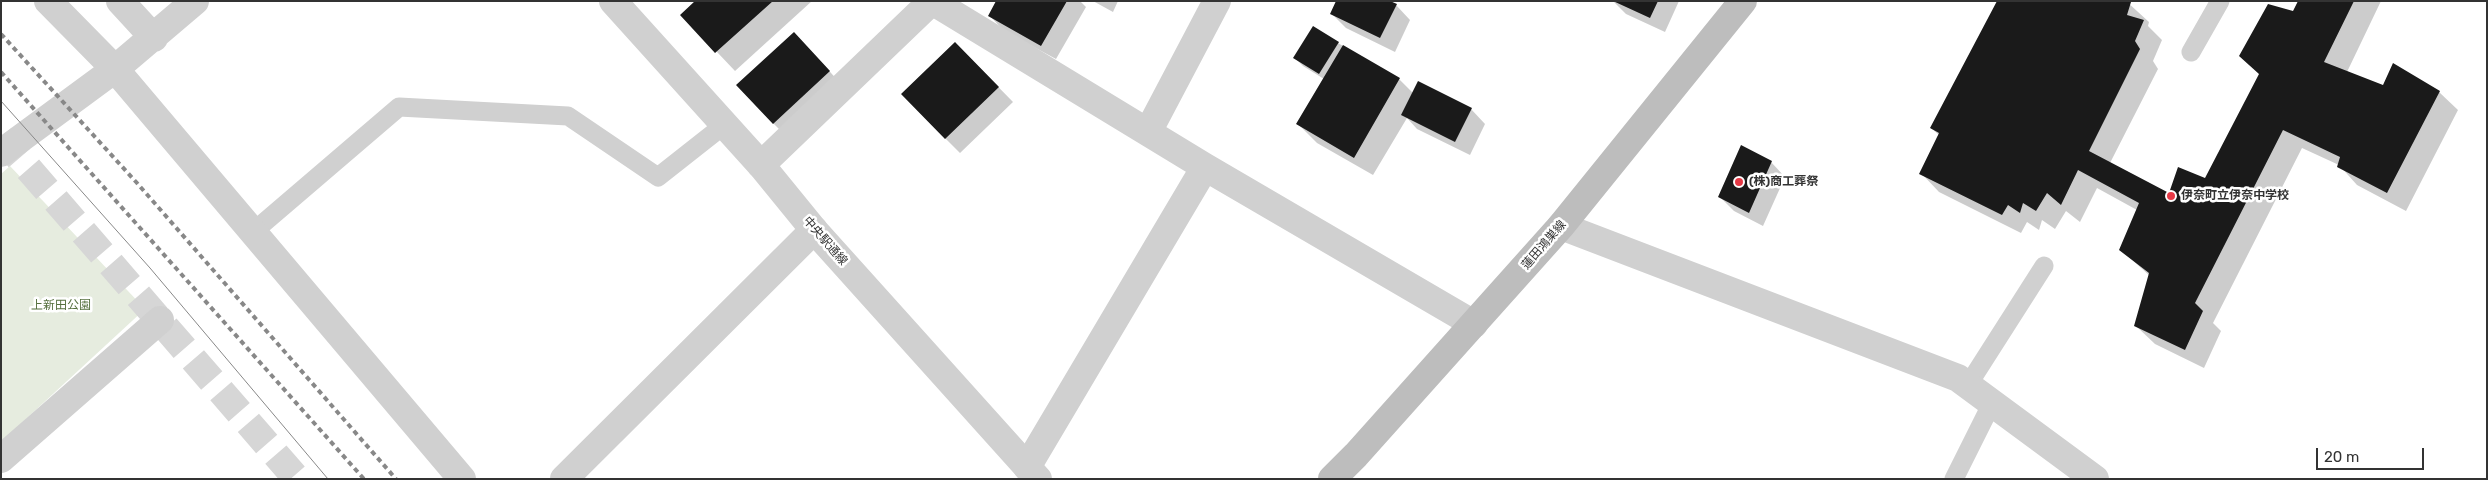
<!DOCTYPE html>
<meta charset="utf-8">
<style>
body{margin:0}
#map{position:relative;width:2488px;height:480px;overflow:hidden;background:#fff;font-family:Rubik,sans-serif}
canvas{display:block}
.frame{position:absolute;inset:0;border:2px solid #333;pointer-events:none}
.scale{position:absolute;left:2316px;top:448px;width:108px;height:22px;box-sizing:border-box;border:2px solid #333;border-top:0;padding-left:6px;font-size:15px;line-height:18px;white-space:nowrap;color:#333;-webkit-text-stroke:4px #fff;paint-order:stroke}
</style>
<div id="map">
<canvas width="2488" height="480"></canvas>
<div class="frame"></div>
<div class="scale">20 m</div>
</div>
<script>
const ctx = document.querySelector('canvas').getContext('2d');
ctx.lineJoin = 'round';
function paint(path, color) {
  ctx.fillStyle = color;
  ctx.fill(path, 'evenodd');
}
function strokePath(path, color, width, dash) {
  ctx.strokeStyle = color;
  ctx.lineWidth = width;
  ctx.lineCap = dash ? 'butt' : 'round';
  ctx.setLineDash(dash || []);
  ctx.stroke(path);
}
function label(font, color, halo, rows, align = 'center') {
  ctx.font = font + ' Rubik,"Noto Sans JP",sans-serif';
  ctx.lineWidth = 5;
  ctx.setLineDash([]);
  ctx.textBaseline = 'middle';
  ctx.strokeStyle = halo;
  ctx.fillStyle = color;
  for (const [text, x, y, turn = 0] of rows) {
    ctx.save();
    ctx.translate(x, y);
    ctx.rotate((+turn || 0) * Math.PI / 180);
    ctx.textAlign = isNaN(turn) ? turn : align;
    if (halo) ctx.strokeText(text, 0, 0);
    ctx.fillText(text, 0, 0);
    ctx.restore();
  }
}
paint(new Path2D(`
 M 10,166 L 145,309 L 1,442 L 1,174 Z`), '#e6ecdf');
paint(new Path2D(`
 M 697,1 L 812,1 L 735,71 L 682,15 Z
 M 998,1 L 1080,1 L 1086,7 L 1056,59 L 1004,31 L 990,16 Z
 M 1093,1 L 1118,1 L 1113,12 Z
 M 1613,1 L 1679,1 L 1665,32 L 1626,14 Z
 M 1998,1 L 2126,1 L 2149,22 L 2148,26 L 2162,40 L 2153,61 L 2158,69 L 2110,163 L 2170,194 L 2206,179 L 2299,1 L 2381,1 L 2347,72 L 2384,86 L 2439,92 L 2458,110 L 2406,211 L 2357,185 L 2339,165 L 2302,148 L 2213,323 L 2221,331 L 2204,368 L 2155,344 L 2136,326 L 2150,276 L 2120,249 L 2137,210 L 2097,188 L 2080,222 L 2066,211 L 2055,229 L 2042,220 L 2039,230 L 2027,222 L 2021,233 L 1939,192 L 1921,173 L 1939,135 L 1931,128 Z
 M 1396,5 L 1410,20 L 1395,52 L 1346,28 L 1332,14 Z
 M 1338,43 L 1399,79 L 1413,93 L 1471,109 L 1485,124 L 1470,155 L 1417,129 L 1407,118 L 1373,175 L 1317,143 L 1298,124 L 1324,79 L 1303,66 L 1295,58 Z
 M 808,48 L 843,86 L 788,138 L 773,123 Z
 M 970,58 L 1013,102 L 960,153 L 945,138 Z
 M 1771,162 L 1785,177 L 1763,226 L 1734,211 L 1720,197 Z`), '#0003');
paint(new Path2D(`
 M 695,1 L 773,1 L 715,53 L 680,15 Z
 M 996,1 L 1067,1 L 1041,46 L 988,16 Z
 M 1336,1 L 1390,1 L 1397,4 L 1380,38 L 1330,14 Z
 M 1613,1 L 1658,1 L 1650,18 Z
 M 1997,1 L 2131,2 L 2127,15 L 2144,20 L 2135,41 L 2140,49 L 2089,151 L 2169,193 L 2178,167 L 2205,178 L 2259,74 L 2239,56 L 2268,4 L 2293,11 L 2298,1 L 2354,1 L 2324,62 L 2383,85 L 2393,63 L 2440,91 L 2387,193 L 2337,167 L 2340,157 L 2283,130 L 2195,303 L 2203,311 L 2185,350 L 2134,326 L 2149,273 L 2119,250 L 2139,203 L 2078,170 L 2061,205 L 2047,193 L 2036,211 L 2023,203 L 2020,213 L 2008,205 L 2002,215 L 1919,174 L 1939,133 L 1930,128 Z
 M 1313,26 L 1339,42 L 1319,74 L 1293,58 Z
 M 794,32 L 830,71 L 773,124 L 736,85 Z
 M 955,42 L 999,87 L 945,139 L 901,94 Z
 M 1343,45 L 1400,78 L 1354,158 L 1296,124 Z
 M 1418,81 L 1472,108 L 1455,142 L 1401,115 Z
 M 1741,145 L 1772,161 L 1749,213 L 1718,197 Z`), '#1a1a1a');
strokePath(new Path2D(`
 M 1,137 L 297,479`), '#d6d6d6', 28, [28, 14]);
strokePath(new Path2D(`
 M 2191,52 L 2220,1
 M 253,232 L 399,107 L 568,116 L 658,177 L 724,125
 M 1968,385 L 2044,266
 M 1954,479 L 1992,403`), '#d0d0d0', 19);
strokePath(new Path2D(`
 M 48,1 L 115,69 L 462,479
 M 120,1 L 154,38
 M 932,1 L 1205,167 L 1474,324
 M 1148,132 L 1217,1
 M 1,153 L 115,69 L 195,1
 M 761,165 L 932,1
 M 1561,226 L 1958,378 L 2095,479
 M 1,459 L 160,320
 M 1027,467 L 1205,167
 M 564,479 L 814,230`), '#d0d0d0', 28);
strokePath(new Path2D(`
 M 613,1 L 761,165 L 814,230 L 1038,479`), '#d0d0d0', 28);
strokePath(new Path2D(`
 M 1332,479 L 1356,455 L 1561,226 L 1743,1`), '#bdbdbd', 28);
strokePath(new Path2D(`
 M 1,101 L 150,268 L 328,479`), '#888', 1);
strokePath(new Path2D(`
 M 1,34 L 137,183 L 396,479
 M 1,72 L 364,479`), '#888', 4, [5, 4]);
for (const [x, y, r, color] of [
 [1739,182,5,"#e63946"],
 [2171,196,5,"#e63946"]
]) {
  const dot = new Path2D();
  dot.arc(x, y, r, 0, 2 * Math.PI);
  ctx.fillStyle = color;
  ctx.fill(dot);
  strokePath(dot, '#fff', 2);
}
label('bold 12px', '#333', '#fff', [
 ["(株)商工葬祭",1749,182],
 ["伊奈町立伊奈中学校",2181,196]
], 'left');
label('12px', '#333', '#fff', [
 ["中央駅通線",825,241,49],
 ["蓮田鴻巣線",1544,245,-49]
]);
label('12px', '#56703f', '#fff', [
 ["上新田公園",61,306]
]);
</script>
